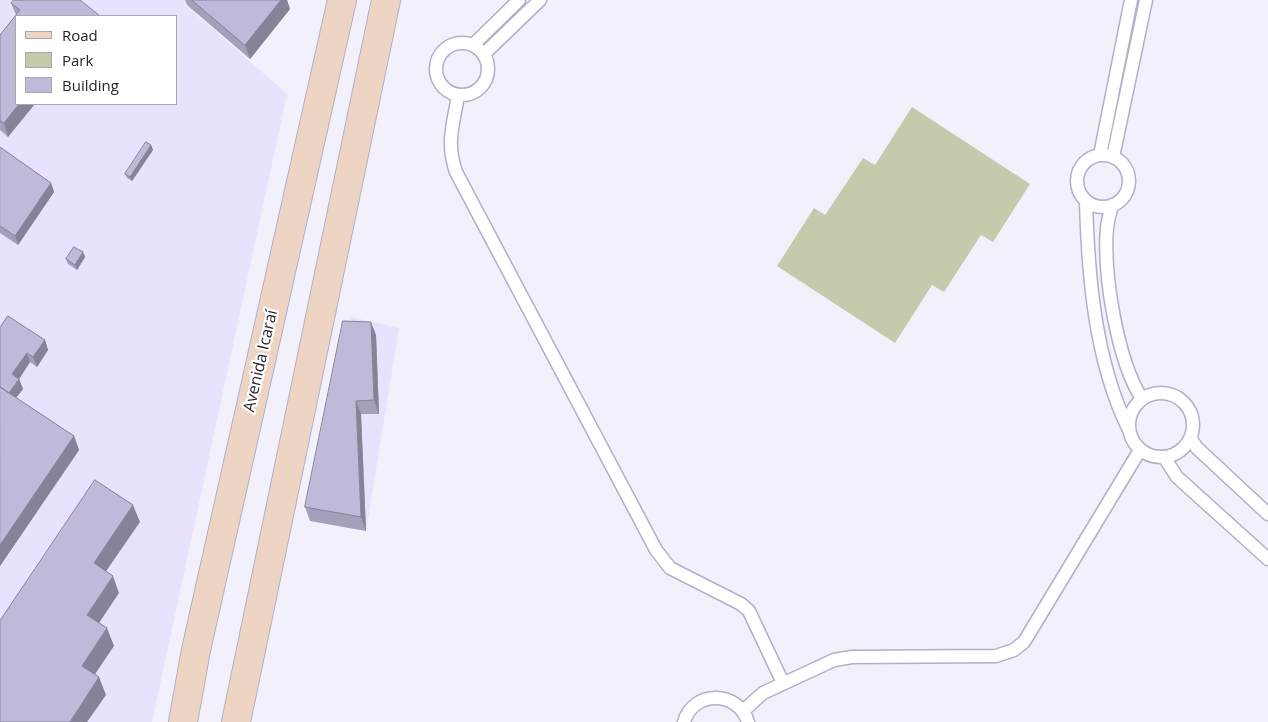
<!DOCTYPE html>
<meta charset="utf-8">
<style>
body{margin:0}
#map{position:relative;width:1268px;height:722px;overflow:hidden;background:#f2f0fb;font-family:"Open Sans",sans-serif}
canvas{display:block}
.legend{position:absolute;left:15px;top:15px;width:162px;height:90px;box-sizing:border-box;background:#fff;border:1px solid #a8a7ab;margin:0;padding:6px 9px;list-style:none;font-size:15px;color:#25232d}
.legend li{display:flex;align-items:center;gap:10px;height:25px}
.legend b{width:25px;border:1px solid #a8a7ab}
</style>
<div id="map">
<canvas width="1268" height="722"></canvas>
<ul class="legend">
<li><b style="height:6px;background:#eed4c2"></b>Road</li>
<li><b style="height:14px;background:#c5caad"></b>Park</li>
<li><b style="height:14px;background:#c0b9da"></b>Building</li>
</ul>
</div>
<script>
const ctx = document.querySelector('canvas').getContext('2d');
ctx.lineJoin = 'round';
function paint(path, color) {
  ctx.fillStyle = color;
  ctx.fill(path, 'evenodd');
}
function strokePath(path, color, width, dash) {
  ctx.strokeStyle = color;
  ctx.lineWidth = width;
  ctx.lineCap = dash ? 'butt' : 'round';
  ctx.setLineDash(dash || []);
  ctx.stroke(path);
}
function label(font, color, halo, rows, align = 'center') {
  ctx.font = font + ' "Open Sans",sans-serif';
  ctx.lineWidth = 4.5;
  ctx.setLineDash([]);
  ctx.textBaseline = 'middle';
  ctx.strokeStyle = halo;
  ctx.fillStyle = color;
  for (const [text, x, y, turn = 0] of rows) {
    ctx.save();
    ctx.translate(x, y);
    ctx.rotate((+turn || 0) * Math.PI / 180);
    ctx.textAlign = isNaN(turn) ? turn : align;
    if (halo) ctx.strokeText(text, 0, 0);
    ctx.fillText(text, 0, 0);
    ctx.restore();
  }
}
paint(new Path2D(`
 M 0,0 L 185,0 L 183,3 L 287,94 L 152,722 L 0,722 ZM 16,16 L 176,16 L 176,104 L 16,104 Z
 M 351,317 L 399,328 L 366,531 L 310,521 Z`), '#e8e2fe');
paint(new Path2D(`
 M 912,107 L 1030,184 L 993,242 L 981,235 L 944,292 L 932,285 L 895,343 L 777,266 L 814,208 L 825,215 L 863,158 L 875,165 Z`), '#c5caad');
const lane = new Path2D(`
 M436 69a26 26 0 1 1 52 0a26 26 0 1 1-52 0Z
 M 473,45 L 519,0
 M 484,54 L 540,0
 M 458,96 C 453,125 446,143 456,172 L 656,550 L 670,568 L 741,604 L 749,611 L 783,683
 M 1100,155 L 1131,0
 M1077 181a26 26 0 1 1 52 0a26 26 0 1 1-52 0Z
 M 1113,157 L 1146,0
 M 1086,201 C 1088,276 1095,360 1128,428
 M 1112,205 C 1110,212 1108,220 1107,228 C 1103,273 1117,360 1142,399
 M1129 425a32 32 0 1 1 64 0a32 32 0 1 1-64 0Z
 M 1190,438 L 1197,448 L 1268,514
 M 1164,457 L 1177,477 L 1268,559
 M 743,711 L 763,693 L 834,660 L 852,657 L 996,656 L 1014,650 L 1024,642 L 1140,450
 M 684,722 C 693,690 738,690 748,722`);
const secondary = new Path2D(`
 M 183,722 L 196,650 L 342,0
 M 236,722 L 386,0`);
strokePath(lane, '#b4afc9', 15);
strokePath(secondary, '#b4afc9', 30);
strokePath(lane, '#fff', 12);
strokePath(secondary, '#eed4c2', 28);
paint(new Path2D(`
 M 80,0 L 16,16 L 8,137 L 0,130 L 0,35 L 16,15 L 11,3 Z
 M 185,0 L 287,0 L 290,9 L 250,59 L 187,5 Z
 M 151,145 L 153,150 L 132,181 L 127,178 L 125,174 Z
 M 0,147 L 51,183 L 54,192 L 18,245 L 0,233 Z
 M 83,252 L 85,257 L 77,270 L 68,264 L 66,259 Z
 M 0,328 L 45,340 L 48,350 L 37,367 L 30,362 L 19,379 L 23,389 L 16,398 L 74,436 L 79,450 L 0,566 Z
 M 376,335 L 379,414 L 361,414 L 366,531 L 310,521 L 305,507 Z`), '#a59fbb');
paint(new Path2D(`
 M 281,0 L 287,0 L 290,9 L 250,59 L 245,45 Z
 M 19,104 L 35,104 L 8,137 L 4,123 Z
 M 151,145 L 153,150 L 132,181 L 130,177 Z
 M 51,183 L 54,192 L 18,245 L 15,236 Z
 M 83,252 L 85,257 L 77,270 L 75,265 Z
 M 371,322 L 376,335 L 379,414 L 374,400 Z
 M 45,340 L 48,350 L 37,367 L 33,357 Z
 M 27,353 L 30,362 L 16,384 L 12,374 Z
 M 19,379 L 23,389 L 11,404 L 8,395 Z
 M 356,401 L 361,414 L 366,531 L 361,517 Z
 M 74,436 L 79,450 L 0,566 L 0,545 Z
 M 133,505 L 140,522 L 100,580 L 94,563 Z
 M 113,576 L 119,593 L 93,632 L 87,615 Z
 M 107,628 L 114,646 L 89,683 L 82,666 Z
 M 99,677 L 106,695 L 87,722 L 70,722 Z`), '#868299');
const building = new Path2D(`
 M 14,0 L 80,0 L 100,16 L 16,16 L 16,104 L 19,104 L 4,123 L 0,121 L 0,35 L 20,10 L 11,3 Z
 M 192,0 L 281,0 L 245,45 Z
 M 146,142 L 151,145 L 130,177 L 125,174 Z
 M 0,147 L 51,183 L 15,236 L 0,226 Z
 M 74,247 L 83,252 L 75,265 L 66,259 Z
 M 8,316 L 45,340 L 33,357 L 27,353 L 12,374 L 19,379 L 9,393 L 0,387 L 0,328 Z
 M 343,321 L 371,322 L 374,400 L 356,401 L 361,517 L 305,507 Z
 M 0,387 L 74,436 L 0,545 Z
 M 95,480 L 133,505 L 94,563 L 113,576 L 87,615 L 107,628 L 82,666 L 99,677 L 70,722 L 0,722 L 0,621 Z`);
paint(building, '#c0b9da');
strokePath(building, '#868299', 1);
label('16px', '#25232d', '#fff', [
 ["Avenida Icaraí",261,361,-77]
]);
</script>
